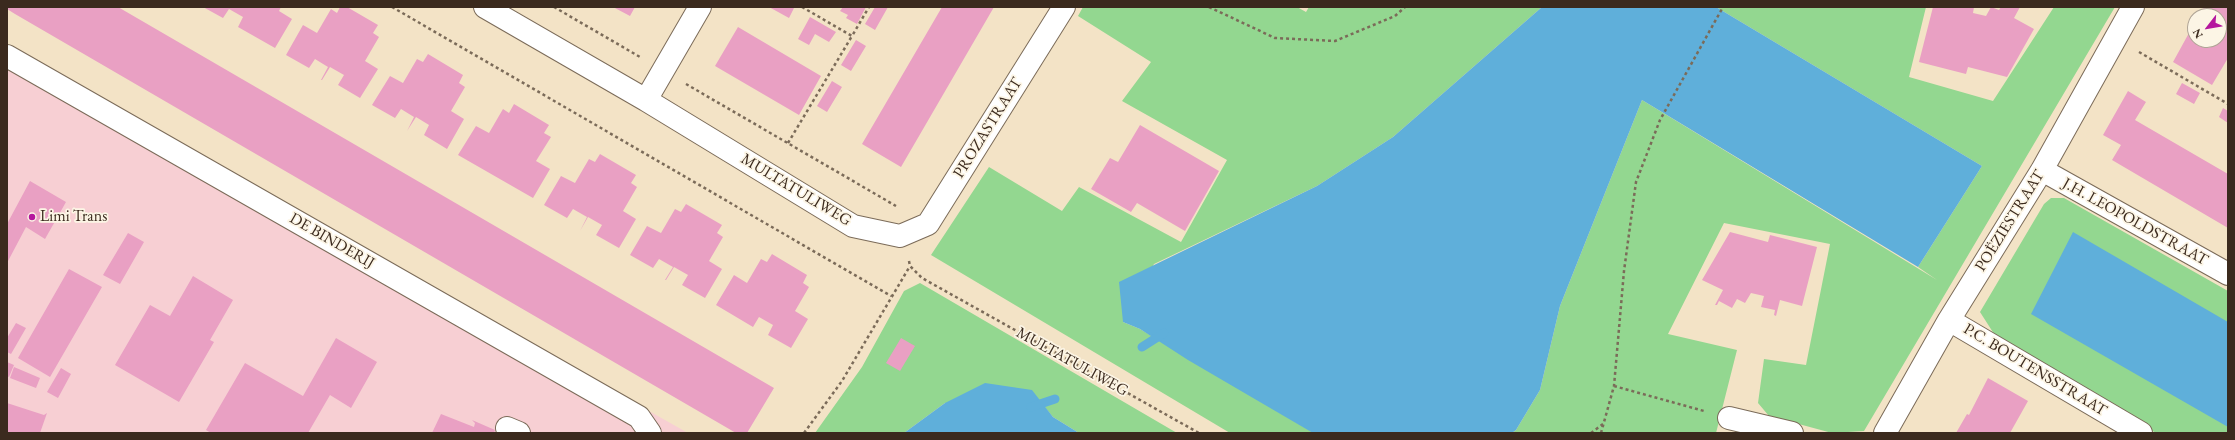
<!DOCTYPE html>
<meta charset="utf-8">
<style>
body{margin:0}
#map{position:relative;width:2235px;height:440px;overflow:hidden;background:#f3e3c6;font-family:"EB Garamond",serif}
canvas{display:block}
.frame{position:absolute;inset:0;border:8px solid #3b2a1e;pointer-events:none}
.north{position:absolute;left:2187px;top:8px;width:40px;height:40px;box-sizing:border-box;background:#fcf5e5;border:1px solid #afa495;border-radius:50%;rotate:239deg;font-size:11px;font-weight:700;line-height:16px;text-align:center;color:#3b2a1e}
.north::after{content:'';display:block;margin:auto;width:14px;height:18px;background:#b5179e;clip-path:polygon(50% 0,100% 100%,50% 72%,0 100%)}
</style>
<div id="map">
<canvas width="2235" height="440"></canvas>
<div class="frame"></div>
<div class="north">N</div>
</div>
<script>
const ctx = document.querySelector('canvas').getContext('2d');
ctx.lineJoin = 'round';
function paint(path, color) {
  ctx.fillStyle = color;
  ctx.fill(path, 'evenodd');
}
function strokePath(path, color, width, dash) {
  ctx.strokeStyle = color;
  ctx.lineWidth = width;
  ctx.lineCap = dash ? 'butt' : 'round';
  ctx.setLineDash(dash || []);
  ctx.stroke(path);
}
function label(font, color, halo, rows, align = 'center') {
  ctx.font = font + ' "EB Garamond",serif';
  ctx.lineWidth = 3.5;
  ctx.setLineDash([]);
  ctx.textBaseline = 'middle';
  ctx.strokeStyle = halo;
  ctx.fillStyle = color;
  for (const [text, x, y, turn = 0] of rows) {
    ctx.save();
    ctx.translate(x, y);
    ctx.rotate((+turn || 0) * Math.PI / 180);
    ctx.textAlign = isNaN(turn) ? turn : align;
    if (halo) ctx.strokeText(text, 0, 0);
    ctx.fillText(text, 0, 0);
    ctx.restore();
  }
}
paint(new Path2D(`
 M 7,49 L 688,433 L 7,433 Z`), '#f7cfd3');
paint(new Path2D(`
 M 1083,7 L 1297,7 L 1306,12 L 1309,7 L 1542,7 L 1393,137 L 1317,186 L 1154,264 L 1123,322 L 1140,329 L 1314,433 L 1230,433 L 931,255 L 989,167 L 1062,211 L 1079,187 L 1181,242 L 1227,160 L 1122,101 L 1151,62 L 1078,16 Z
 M 1716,7 L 1926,7 L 1909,77 L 1993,101 L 2054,7 L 2115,7 L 1864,431 L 1832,433 L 1769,416 L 1758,403 L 1764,359 L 1806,365 L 1830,244 L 1724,223 L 1668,334 L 1737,350 L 1716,433 L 1512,433 L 1516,430 L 1540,390 L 1560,306 L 1642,100 L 1937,280 L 1918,267 L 1982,166 Z
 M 2051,198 L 2064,198 L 2228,291 L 2228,433 L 2156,433 L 1996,337 L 1980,312 L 2044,204 Z
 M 920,283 L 1177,433 L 1079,433 L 1053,417 L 1043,405 L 945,403 L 904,433 L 815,433 L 862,367 L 904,291 Z`), '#93d790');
paint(new Path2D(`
 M 1542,7 L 1716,7 L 1982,166 L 1918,267 L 1642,100 L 1560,306 L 1540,390 L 1516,430 L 1512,433 L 1313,433 L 1188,360 L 1140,329 L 1123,322 L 1119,282 L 1317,186 L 1393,137 Z
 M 2073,232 L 2228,322 L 2228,427 L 2031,314 Z
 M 985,383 L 1032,390 L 1053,417 L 1079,433 L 904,433 L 945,403 Z`), '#5fafda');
strokePath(new Path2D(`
 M 1142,347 L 1164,333
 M 1031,407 L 1055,399`), '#5fafda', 9);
paint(new Path2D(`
 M 7,7 L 118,7 L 774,388 L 747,433 L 736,433 L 15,14 L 7,9 Z
 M 203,7 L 281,7 L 279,11 L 292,19 L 275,48 L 238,27 L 243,17 L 229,9 L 223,18 Z
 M 340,7 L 347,7 L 378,25 L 373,33 L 379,37 L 365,61 L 378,69 L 360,98 L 338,85 L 344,75 L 330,67 L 322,80 L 321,80 L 328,67 L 315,59 L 309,68 L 286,55 L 303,25 L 317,33 L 331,9 L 337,13 Z
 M 613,7 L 635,7 L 630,16 Z
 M 769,7 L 793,7 L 794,8 L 789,18 Z
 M 843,7 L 866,7 L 857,24 L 846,18 L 848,15 L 840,11 Z
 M 875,7 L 888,7 L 875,30 L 865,24 Z
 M 942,7 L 994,7 L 901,167 L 862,144 Z
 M 1933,7 L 1974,7 L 1973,13 L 1986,16 L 1991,7 L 1999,10 L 2001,7 L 2020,7 L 2014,18 L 2034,29 L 2007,77 L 1968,67 L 1966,74 L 1919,62 Z
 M 2204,7 L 2228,7 L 2228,58 L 2212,85 L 2173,62 L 2195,22 L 2195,40 L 2219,40 L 2219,16 L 2200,16 Z
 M 810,17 L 836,32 L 829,42 L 815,34 L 809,45 L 798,39 Z
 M 738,27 L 821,76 L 799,115 L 715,66 Z
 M 856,40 L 866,46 L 851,71 L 841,65 Z
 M 428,54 L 463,75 L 459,83 L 465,87 L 451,111 L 464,119 L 447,149 L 424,135 L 429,125 L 416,117 L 407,131 L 414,117 L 401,109 L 395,118 L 372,105 L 390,76 L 403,83 L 417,59 L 423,62 Z
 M 832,81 L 842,87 L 827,112 L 817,106 Z
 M 2182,83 L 2200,93 L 2194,104 L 2176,94 Z
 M 2128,91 L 2146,102 L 2135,120 L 2228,174 L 2228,228 L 2112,160 L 2121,145 L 2103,135 Z
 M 514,104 L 549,125 L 544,133 L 551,137 L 536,161 L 550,169 L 533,198 L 458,155 L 476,126 L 489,133 L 503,109 L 509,113 Z
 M 2223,108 L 2228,111 L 2228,123 L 2219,117 Z
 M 1140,125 L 1219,171 L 1185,231 L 1137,203 L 1131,212 L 1091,189 L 1110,158 L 1118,162 Z
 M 600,154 L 636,175 L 631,183 L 637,187 L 623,211 L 636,219 L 619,248 L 596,235 L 602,225 L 588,217 L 580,231 L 587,217 L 573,209 L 567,218 L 544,205 L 561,176 L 575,183 L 589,159 L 595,162 Z
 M 30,181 L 66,202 L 45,239 L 26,227 L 7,263 L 7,224 Z
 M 686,204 L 722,225 L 717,233 L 723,237 L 709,261 L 722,269 L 705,298 L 682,285 L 688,275 L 674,267 L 666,280 L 665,280 L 673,267 L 659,259 L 653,268 L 630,255 L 647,226 L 661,233 L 675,209 L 681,212 Z
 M 1730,232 L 1768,242 L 1770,235 L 1817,247 L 1802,306 L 1780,300 L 1776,316 L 1774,315 L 1775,310 L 1761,307 L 1764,296 L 1751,293 L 1745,303 L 1737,299 L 1732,308 L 1719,301 L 1717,305 L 1715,305 L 1723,290 L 1702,280 Z
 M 128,233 L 144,242 L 120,284 L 103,275 Z
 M 772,254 L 807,275 L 803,283 L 809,287 L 795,311 L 808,319 L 791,348 L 768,335 L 773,325 L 759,317 L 753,327 L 716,305 L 734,275 L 747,283 L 761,259 L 767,262 Z
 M 69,269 L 102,287 L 50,377 L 18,358 Z
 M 193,276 L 233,300 L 210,340 L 214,342 L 179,402 L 115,365 L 150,305 L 170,316 Z
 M 16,323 L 26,328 L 11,354 L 7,352 L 7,338 Z
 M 336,338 L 377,362 L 351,408 L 330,395 L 308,433 L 211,433 L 206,430 L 245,363 L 303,396 Z
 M 901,338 L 915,346 L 900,371 L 886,363 Z
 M 7,362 L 14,365 L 9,377 L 7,376 Z
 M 14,367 L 40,378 L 36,388 L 10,378 Z
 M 61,368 L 71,374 L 58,398 L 47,392 Z
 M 1988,378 L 2028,401 L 2010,433 L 1956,433 L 1967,414 L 1969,415 Z
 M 7,403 L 44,415 L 47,413 L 40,433 L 7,433 Z
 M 441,414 L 474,427 L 475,423 L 472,420 L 495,430 L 494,433 L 432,433 Z`), '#e9a0c3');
const minor = new Path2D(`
 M 485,7 L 646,100 L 853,226 L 900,236 L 928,224 L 1064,7
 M 7,56 L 639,417 L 650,433
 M 646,100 L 700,7
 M 2042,170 L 2228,274
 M 1949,320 L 2141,433
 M 1729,418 L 1792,433
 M 507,428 L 519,433
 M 1885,433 L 1949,320 L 2042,170 L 2133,7`);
strokePath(minor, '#7b6b59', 24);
strokePath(new Path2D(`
 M 392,7 L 891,296
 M 554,7 L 640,57
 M 802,7 L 852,36 L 869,7
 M 1209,7 L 1275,38 L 1335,41 L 1395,16 L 1405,7
 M 2139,52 L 2228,104
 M 686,84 L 896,206
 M 788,143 L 852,36
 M 909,261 L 910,266 L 922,278 L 1199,433
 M 1614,386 L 1704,411
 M 804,433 L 842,381 L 910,266
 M 1591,433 L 1603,424
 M 1601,433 L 1614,386 L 1624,271 L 1636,182 L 1660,120 L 1723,7`), '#7b6b59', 2.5, [3, 3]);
strokePath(minor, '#fff', 22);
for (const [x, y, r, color] of [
 [32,217,4,"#b5179e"]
]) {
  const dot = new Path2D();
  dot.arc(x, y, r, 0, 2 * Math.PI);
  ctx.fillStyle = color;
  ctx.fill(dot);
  strokePath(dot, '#fcf5e5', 1.5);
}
label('16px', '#3b2a1e', '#fcf5e5', [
 ["PROZASTRAAT",988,128,-58],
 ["MULTATULIWEG",796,190,31],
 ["POËZIESTRAAT",2010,221,-58],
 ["J.H. LEOPOLDSTRAAT",2135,222,29],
 ["DE BINDERIJ",332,241,30],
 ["MULTATULIWEG",1072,362,29],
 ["P.C. BOUTENSSTRAAT",2035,370,31]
]);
label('16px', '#3b2a1e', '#fcf5e5', [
 ["Limi Trans",40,217]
], 'left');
</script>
